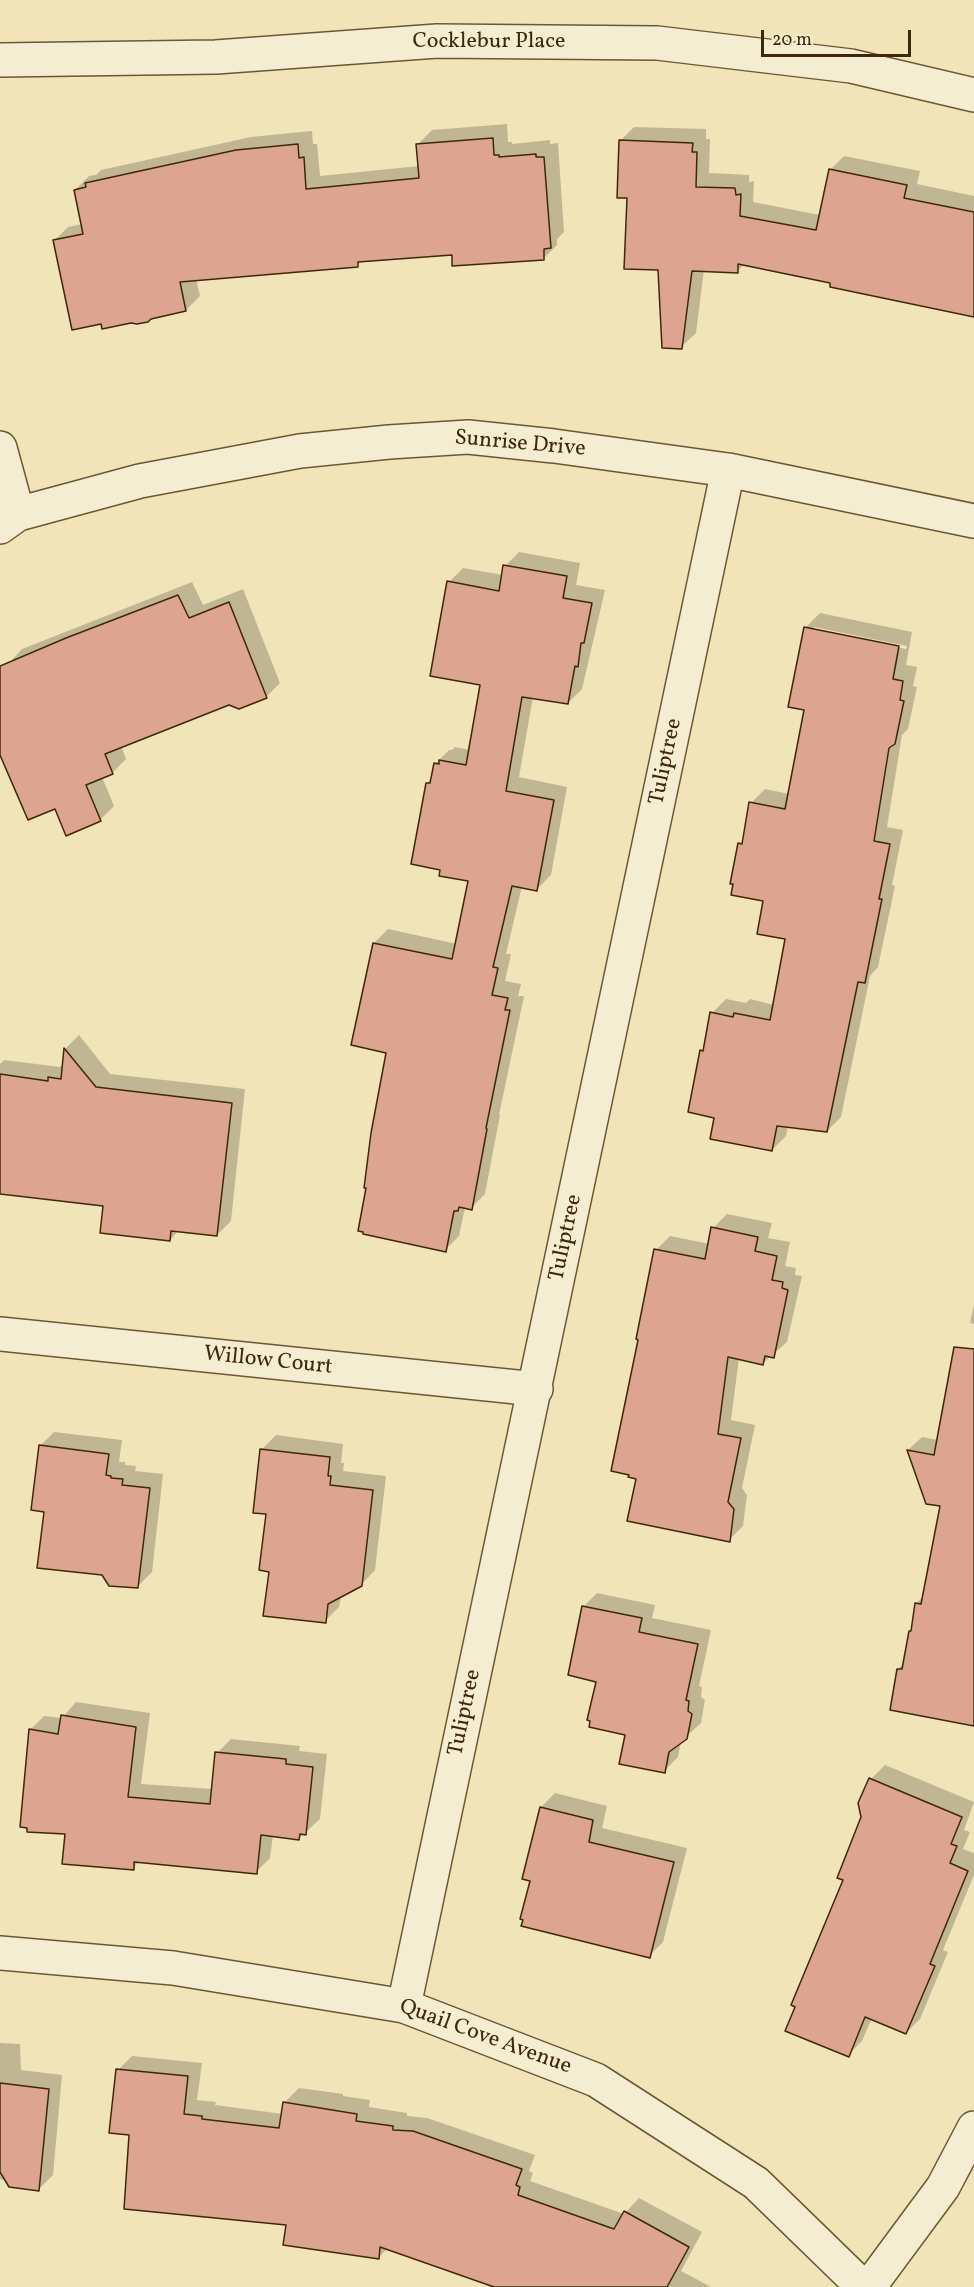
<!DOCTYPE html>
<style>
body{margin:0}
#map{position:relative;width:974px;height:2287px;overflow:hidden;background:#f0e4b8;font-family:Vollkorn,serif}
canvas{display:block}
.scale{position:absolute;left:761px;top:30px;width:150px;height:27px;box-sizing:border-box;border:3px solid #3f280a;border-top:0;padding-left:8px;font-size:18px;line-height:21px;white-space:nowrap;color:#3f280a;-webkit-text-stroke:4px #f5edd1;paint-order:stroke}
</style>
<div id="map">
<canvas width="974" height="2287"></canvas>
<div class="scale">20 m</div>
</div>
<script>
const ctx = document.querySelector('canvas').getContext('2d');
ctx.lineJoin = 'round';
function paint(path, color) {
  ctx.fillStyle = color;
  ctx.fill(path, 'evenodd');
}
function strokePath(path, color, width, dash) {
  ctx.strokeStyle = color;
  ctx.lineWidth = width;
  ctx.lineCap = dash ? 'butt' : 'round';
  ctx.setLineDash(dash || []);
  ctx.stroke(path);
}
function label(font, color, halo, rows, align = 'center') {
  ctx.font = font + ' Vollkorn,serif';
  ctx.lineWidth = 4.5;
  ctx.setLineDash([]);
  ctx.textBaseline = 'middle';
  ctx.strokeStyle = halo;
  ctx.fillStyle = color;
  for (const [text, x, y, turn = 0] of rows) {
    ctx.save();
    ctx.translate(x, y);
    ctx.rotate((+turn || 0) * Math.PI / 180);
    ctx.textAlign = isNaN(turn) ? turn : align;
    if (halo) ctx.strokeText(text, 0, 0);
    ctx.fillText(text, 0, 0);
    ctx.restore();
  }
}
paint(new Path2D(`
 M 507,124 L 508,142 L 512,142 L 512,144 L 550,140 L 550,144 L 558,143 L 564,232 L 557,239 L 557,245 L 543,259 L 453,253 L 363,260 L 357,265 L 196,279 L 200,296 L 186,310 L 102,323 L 54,241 L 68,227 L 82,224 L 75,190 L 89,176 L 96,175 L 101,170 L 251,137 L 312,131 L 313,144 L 317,144 L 320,176 L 419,166 L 418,144 L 432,130 Z
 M 634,127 L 706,129 L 706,139 L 710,139 L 709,173 L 749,175 L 749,182 L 754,181 L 753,202 L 820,215 L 830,170 L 844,156 L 920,171 L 917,184 L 974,196 L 974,315 L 745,264 L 737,271 L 704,270 L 696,333 L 681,347 L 659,268 L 629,197 L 620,141 Z
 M 519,552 L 580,563 L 576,585 L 605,590 L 582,689 L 568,703 L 533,697 L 519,777 L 567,787 L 551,875 L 537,889 L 522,886 L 506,954 L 511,954 L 505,981 L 521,984 L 518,996 L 524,996 L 499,1115 L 500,1115 L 485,1194 L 471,1208 L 465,1207 L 459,1236 L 445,1250 L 388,1052 L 374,943 L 388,929 L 457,944 L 470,880 L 442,868 L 427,783 L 432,778 L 435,764 L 449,750 L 452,750 L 455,747 L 470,750 L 482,684 L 449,582 L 463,568 L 503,575 L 505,566 Z
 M 192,582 L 203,605 L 243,589 L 280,683 L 266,697 L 229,703 L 121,746 L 126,759 L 112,773 L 102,777 L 114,806 L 100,820 L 56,807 L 0,751 L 0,668 L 9,663 L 22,649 Z
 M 820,613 L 912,632 L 906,665 L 917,667 L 913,686 L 917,687 L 908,729 L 902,735 L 887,827 L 903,830 L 892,885 L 895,886 L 878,967 L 870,976 L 841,1117 L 827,1131 L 788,1126 L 786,1136 L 772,1150 L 716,1117 L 701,1051 L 705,1047 L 712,1013 L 726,999 L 746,1003 L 750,999 L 774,1005 L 786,938 L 765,900 L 740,844 L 744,839 L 751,803 L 765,789 L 789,794 L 805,709 L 790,706 L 806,627 ZM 814,627 L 907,646 L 906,649 L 814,630 Z
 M 79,1035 L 110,1074 L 245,1089 L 231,1221 L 217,1235 L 179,1230 L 170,1240 L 105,1205 L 0,1193 L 0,1064 L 4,1060 L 60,1067 L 64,1063 L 65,1049 Z
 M 727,1214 L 772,1223 L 768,1238 L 790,1242 L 785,1266 L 796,1268 L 795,1275 L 802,1276 L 787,1342 L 763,1363 L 739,1358 L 731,1420 L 755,1425 L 742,1488 L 747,1495 L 743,1526 L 729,1540 L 638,1478 L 656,1250 L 670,1236 L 710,1244 L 713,1228 Z
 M 974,1304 L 974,1324 L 970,1323 Z
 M 974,1391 L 974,1724 L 898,1669 L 904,1663 L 916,1603 L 924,1596 L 941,1505 L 927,1502 L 908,1450 L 922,1437 L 938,1440 Z
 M 54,1432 L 122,1440 L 119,1462 L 125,1462 L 125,1465 L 136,1466 L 135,1471 L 163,1474 L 152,1572 L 138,1586 L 46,1510 L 40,1446 Z
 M 276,1435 L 343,1444 L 341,1463 L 344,1463 L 343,1471 L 386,1476 L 375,1570 L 361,1585 L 341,1596 L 339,1607 L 325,1621 L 271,1571 L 262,1449 Z
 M 597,1593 L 655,1605 L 652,1618 L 711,1630 L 699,1686 L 702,1687 L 701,1697 L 705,1700 L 701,1723 L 681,1741 L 678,1757 L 664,1771 L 627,1733 L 597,1681 L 583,1607 Z
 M 76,1702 L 150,1713 L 141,1784 L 213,1789 L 217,1753 L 231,1739 L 300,1746 L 299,1751 L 327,1754 L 320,1819 L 299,1838 L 273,1835 L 270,1858 L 256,1872 L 140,1861 L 133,1868 L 66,1833 L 30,1730 L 44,1716 L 62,1718 Z
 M 885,1765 L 974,1802 L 964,1830 L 970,1832 L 963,1849 L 974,1853 L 974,1875 L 943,1950 L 948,1952 L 920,2019 L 906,2033 L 872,2018 L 862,2041 L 848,2055 L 845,1879 L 863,1818 L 860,1803 L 871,1779 Z
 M 555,1793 L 607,1806 L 602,1828 L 687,1848 L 663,1942 L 649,1956 L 532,1880 L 541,1807 Z
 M 0,2043 L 20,2044 L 21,2070 L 62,2075 L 53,2175 L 39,2189 L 0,2179 Z
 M 132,2056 L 202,2063 L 197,2100 L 216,2102 L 215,2105 L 283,2114 L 285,2102 L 299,2088 L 343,2094 L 343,2096 L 370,2100 L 369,2107 L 407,2113 L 407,2116 L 427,2118 L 535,2155 L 529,2171 L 533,2173 L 530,2181 L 624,2214 L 639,2198 L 702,2232 L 681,2271 L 711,2287 L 490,2287 L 487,2286 L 487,2283 L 388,2248 L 378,2258 L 288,2224 L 131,2134 L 118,2070 Z`), '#0003');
const building = new Path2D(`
 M 493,138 L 494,155 L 499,155 L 499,157 L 536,154 L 536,157 L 544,157 L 551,248 L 544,249 L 544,260 L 452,266 L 452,255 L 358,262 L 358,267 L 180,282 L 186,311 L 151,319 L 148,322 L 137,324 L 131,323 L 102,329 L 101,324 L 72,330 L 53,240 L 83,234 L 74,190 L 86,187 L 85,183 L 236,150 L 298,144 L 299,158 L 304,157 L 306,189 L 419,178 L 416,144 Z
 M 619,140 L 693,143 L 692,152 L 697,152 L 696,187 L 735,188 L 736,195 L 741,194 L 740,216 L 816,230 L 829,169 L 907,185 L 904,198 L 974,212 L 974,317 L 830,287 L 830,283 L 738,264 L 738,273 L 692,271 L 682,349 L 662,348 L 658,270 L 624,269 L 627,198 L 617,198 Z
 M 503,565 L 567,576 L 563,598 L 592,603 L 584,643 L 581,643 L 578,667 L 575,666 L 568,704 L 522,697 L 506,791 L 554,800 L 537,891 L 512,886 L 493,967 L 498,968 L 492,995 L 508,998 L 505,1010 L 510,1010 L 486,1128 L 487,1129 L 472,1210 L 459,1207 L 458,1211 L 454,1211 L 446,1252 L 363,1234 L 363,1232 L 358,1231 L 366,1188 L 364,1188 L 371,1133 L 386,1053 L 351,1045 L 373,943 L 452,959 L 468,881 L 439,876 L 440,870 L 411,864 L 426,783 L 430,783 L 434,763 L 439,764 L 439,760 L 466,765 L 480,685 L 430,676 L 447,581 L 499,591 Z
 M 178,595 L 189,618 L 229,602 L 267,698 L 239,709 L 229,705 L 105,754 L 113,774 L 86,785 L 101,821 L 66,836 L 55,809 L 28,820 L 0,755 L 0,666 L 66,638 Z
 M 804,627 L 899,646 L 893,679 L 903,681 L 900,700 L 904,701 L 895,744 L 889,748 L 874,841 L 890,844 L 879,899 L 882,899 L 865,983 L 858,982 L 827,1132 L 777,1126 L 772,1151 L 710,1139 L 714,1118 L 688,1112 L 700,1050 L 703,1051 L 710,1012 L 733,1017 L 734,1013 L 770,1020 L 785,939 L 757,934 L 763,901 L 731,895 L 733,884 L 730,884 L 738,843 L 742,844 L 749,802 L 785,809 L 804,710 L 788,707 Z
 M 64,1048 L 96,1087 L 232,1103 L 217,1236 L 171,1231 L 170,1241 L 100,1233 L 103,1206 L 0,1194 L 0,1074 L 48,1081 L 48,1077 L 61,1079 Z
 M 711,1227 L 758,1237 L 755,1251 L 777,1256 L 772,1280 L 783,1282 L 782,1288 L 788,1290 L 774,1358 L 765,1356 L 763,1365 L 728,1357 L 718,1434 L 741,1438 L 728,1502 L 734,1509 L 730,1542 L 627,1521 L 636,1479 L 628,1477 L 629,1475 L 611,1471 L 638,1340 L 636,1339 L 654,1249 L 705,1259 Z
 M 954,1347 L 974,1349 L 974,1726 L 890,1710 L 897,1669 L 902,1669 L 909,1631 L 911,1631 L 915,1603 L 921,1604 L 940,1506 L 926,1504 L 907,1450 L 934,1455 Z
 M 39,1445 L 109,1454 L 106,1475 L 111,1476 L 111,1478 L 123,1479 L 122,1485 L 150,1488 L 138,1588 L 109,1586 L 102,1575 L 37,1568 L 44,1512 L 31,1510 Z
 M 260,1449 L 330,1457 L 328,1476 L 331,1476 L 330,1485 L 373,1490 L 362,1586 L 328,1604 L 326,1623 L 263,1616 L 269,1572 L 259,1570 L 266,1514 L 253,1513 Z
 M 582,1606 L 642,1618 L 639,1632 L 698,1644 L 686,1700 L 689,1701 L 688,1711 L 692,1714 L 687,1739 L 669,1752 L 665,1773 L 619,1764 L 625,1735 L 589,1727 L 590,1721 L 587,1720 L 596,1682 L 568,1675 Z
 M 61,1715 L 136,1727 L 128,1797 L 210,1804 L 215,1752 L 286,1759 L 286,1764 L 313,1767 L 306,1835 L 300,1834 L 299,1840 L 261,1835 L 257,1874 L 134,1862 L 134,1870 L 62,1864 L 65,1834 L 27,1832 L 27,1828 L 20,1827 L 29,1729 L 58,1734 Z
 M 869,1778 L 962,1817 L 951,1844 L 957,1846 L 950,1863 L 968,1871 L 930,1964 L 935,1966 L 906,2034 L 865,2017 L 849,2057 L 785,2031 L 795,2007 L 791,2005 L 843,1880 L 837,1878 L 861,1817 L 858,1803 Z
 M 540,1807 L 593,1820 L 589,1842 L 674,1862 L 650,1958 L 521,1926 L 523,1920 L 520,1919 L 530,1881 L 522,1879 Z
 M 116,2069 L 188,2076 L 184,2114 L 202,2116 L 202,2119 L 279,2128 L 283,2102 L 357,2114 L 356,2121 L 393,2126 L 393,2130 L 413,2131 L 522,2169 L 516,2185 L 520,2187 L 518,2195 L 614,2229 L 624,2211 L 689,2247 L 667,2287 L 494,2287 L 380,2247 L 379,2259 L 283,2245 L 286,2225 L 124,2209 L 129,2135 L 109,2133 Z
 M 0,2083 L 49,2089 L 39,2191 L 9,2187 L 0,2172 Z`);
paint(building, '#dda48f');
strokePath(building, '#3f280a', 1.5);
const street = new Path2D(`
 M 0,60 L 216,57 L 437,41 L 657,43 L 851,66 L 974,95
 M 0,448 L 18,514
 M 0,527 L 18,514 L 140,481 L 300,451 L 389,442 L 468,437 L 554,446 L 728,470 L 974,521
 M 0,1334 L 536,1389
 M 0,1953 L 173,1968 L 404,2006 L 596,2080 L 756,2183 L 863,2287
 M 404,2006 L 728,470
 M 869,2287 L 943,2187 L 974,2128`);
strokePath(street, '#6b5736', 36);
strokePath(street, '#f5edd1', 33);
label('22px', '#3f280a', '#f5edd1', [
 ["Cocklebur Place",489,43],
 ["Sunrise Drive",520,445,5],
 ["Tuliptree",667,762,-78],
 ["Tuliptree",567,1238,-78],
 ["Willow Court",268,1362,6],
 ["Tuliptree",466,1713,-78],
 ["Quail Cove Avenue",485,2038,20]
]);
</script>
